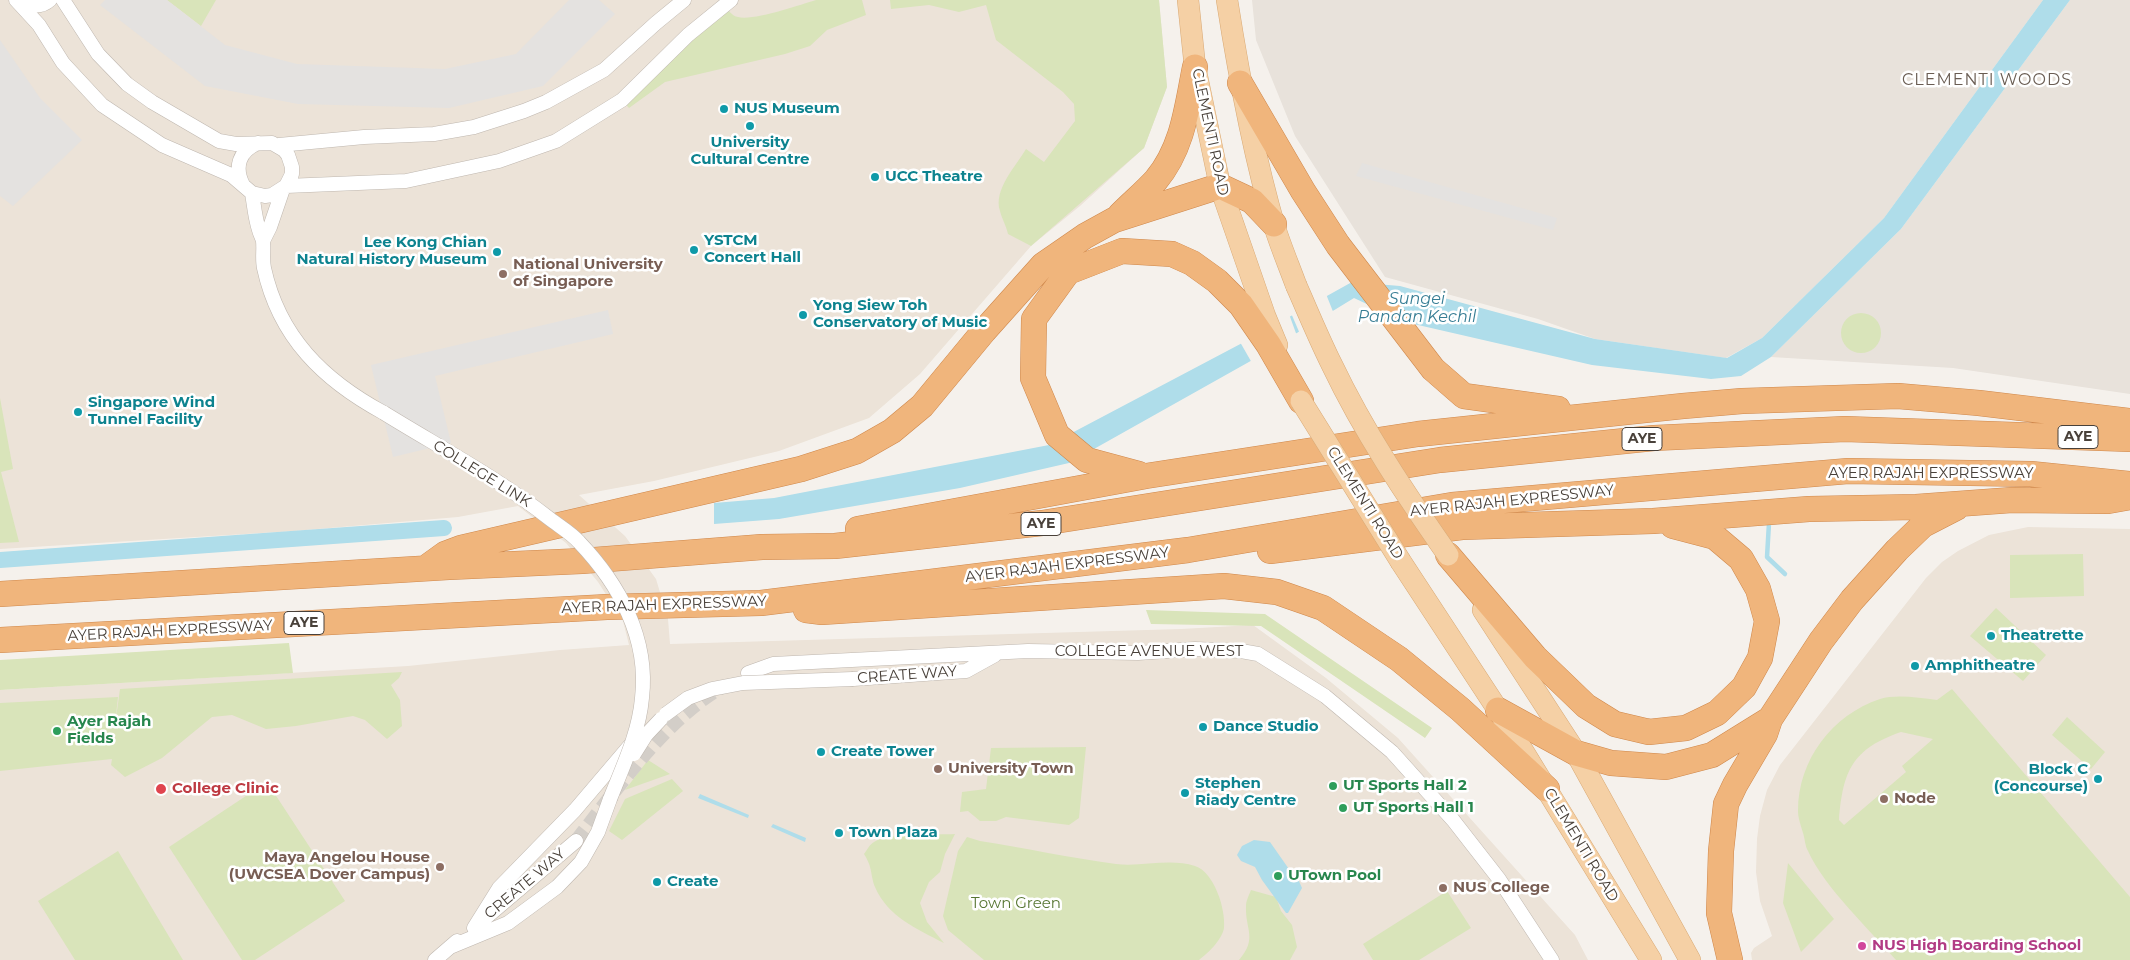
<!DOCTYPE html>
<style>
body{margin:0}
canvas{display:block;background:#f5f1ec}
</style>
<canvas width="2130" height="960"></canvas>
<script>
const ctx = document.querySelector('canvas').getContext('2d');
ctx.lineJoin = 'round';
function paint(path, color) {
  ctx.fillStyle = color;
  ctx.fill(path, 'evenodd');
}
function strokePath(path, color, width, dash) {
  ctx.strokeStyle = color;
  ctx.lineWidth = width;
  ctx.lineCap = dash ? 'butt' : 'round';
  ctx.setLineDash(dash || []);
  ctx.stroke(path);
}
function label(font, color, halo, rows, align = 'center') {
  ctx.font = font + ' Montserrat,sans-serif';
  ctx.lineWidth = 5;
  ctx.setLineDash([]);
  ctx.textBaseline = 'middle';
  ctx.strokeStyle = halo;
  ctx.fillStyle = color;
  for (const [text, x, y, turn = 0] of rows) {
    ctx.save();
    ctx.translate(x, y);
    ctx.rotate((+turn || 0) * Math.PI / 180);
    ctx.textAlign = isNaN(turn) ? turn : align;
    if (halo) ctx.strokeText(text, 0, 0);
    ctx.fillText(text, 0, 0);
    ctx.restore();
  }
}
paint(new Path2D(`
 M 1252,0 L 2043,0 L 1884,218 L 1762,338 L 1726,358 L 1595,339 L 1538,319 L 1385,277 L 1295,136 L 1256,40 Z
 M 2070,0 L 2130,0 L 2130,394 L 1953,368 L 1771,357 L 1901,229 Z`), '#e8e2db');
paint(new Path2D(`
 M 0,0 L 1159,0 L 1167,87 L 1144,148 L 1080,206 L 1031,246 L 920,374 L 869,418 L 779,451 L 654,481 L 579,495 L 625,536 L 656,579 L 668,619 L 670,644 L 1181,629 L 1253,625 L 1326,678 L 1398,738 L 1575,935 L 1588,960 L 0,960 L 0,690 L 408,666 L 560,650 L 629,645 L 623,621 L 598,582 L 566,543 L 518,506 L 458,517 L 294,531 L 0,549 Z
 M 2028,527 L 2130,529 L 2130,960 L 1752,960 L 1751,953 L 1754,948 L 1772,936 L 1760,901 L 1756,872 L 1757,839 L 1760,816 L 1767,790 L 1780,765 L 1926,578 L 1942,562 L 1958,551 L 1989,535 Z`), '#ece3d8');
paint(new Path2D(`
 M 167,0 L 216,0 L 201,26 Z
 M 816,0 L 862,0 L 866,15 L 827,30 L 810,46 L 785,54 L 665,82 L 629,108 L 622,100 L 724,4 C 728,10 732,16 738,17 C 754,21 799,5 816,0 Z
 M 890,0 L 1159,0 L 1167,87 L 1144,148 L 1031,246 L 1008,234 C 1006,225 1002,219 1000,211 C 993,190 1016,166 1026,149 L 1044,162 L 1075,121 L 1074,104 L 1063,92 L 996,40 L 986,5 L 959,12 L 929,5 L 891,9 Z
 M1841 333a20 20 0 1 1 40 0a20 20 0 1 1-40 0Z
 M 0,398 L 13,469 L 1,472 L 19,542 L 0,543 Z
 M 2083,554 L 2084,596 L 2010,598 L 2010,555 Z
 M 1996,608 L 2046,655 L 2023,681 L 1970,636 Z
 M 1146,610 L 1265,614 L 1432,728 L 1425,738 L 1261,626 L 1151,624 Z
 M 289,643 L 293,673 L 0,690 L 0,660 Z
 M 402,672 L 399,678 L 391,685 L 400,700 L 402,726 L 387,739 L 365,720 L 353,716 L 296,726 L 266,729 L 232,715 L 212,717 L 162,758 L 125,777 L 111,765 L 112,759 L 0,771 L 0,703 L 118,697 L 115,725 L 120,689 Z
 M 1952,689 L 2130,897 L 2130,960 L 1896,960 C 1870,930 1824,887 1808,851 C 1805,846 1805,839 1803,833 C 1801,826 1798,818 1798,811 C 1798,760 1832,715 1880,699 C 1897,694 1919,698 1937,700 ZM 1901,732 L 1933,739 L 1902,766 L 1906,772 L 1844,825 L 1839,820 C 1843,771 1852,749 1901,732 Z
 M 2067,717 L 2105,752 L 2091,769 L 2052,735 Z
 M 1086,747 L 1079,818 L 1069,825 L 1006,817 L 996,821 L 980,821 L 968,811 L 960,812 L 962,792 L 986,789 L 991,748 Z
 M 648,760 L 670,774 L 625,790 Z
 M 672,779 L 683,791 L 622,840 L 609,831 L 625,799 Z
 M 267,782 L 345,901 L 255,960 L 242,960 L 169,847 Z
 M 955,834 L 945,854 L 940,872 L 929,882 L 920,903 L 927,922 L 944,943 C 917,929 888,917 875,887 C 870,874 873,868 864,854 C 867,850 870,844 874,842 C 886,833 937,835 955,834 Z
 M 967,837 L 980,841 C 1026,848 1070,858 1116,864 C 1142,867 1170,858 1195,866 C 1214,872 1226,909 1224,928 C 1222,940 1208,953 1199,960 L 984,960 L 948,930 L 943,916 L 958,851 Z
 M 118,851 L 183,960 L 75,960 L 38,901 Z
 M 1788,863 L 1834,919 L 1801,952 L 1783,903 Z
 M 1251,890 L 1276,897 L 1281,911 L 1292,925 L 1297,947 L 1290,960 L 1239,960 C 1258,938 1245,930 1246,906 C 1246,901 1249,895 1251,890 Z
 M 1447,891 L 1471,928 L 1419,960 L 1373,960 L 1363,944 Z`), '#d9e4ba');
paint(new Path2D(`
 M 105,0 L 167,0 L 225,45 L 297,64 L 445,69 L 516,54 L 569,0 L 599,0 L 615,14 L 543,86 L 449,108 L 298,104 L 205,86 L 100,5 Z
 M 0,40 L 40,98 L 82,140 L 13,206 L 0,196 Z
 M 1362,163 L 1557,218 L 1553,230 L 1356,176 Z
 M 608,310 L 613,334 L 435,376 L 451,443 L 393,457 L 371,365 Z`), '#e4e2e0');
paint(new Path2D(`
 M 2043,0 L 2070,0 L 1901,229 L 1771,357 L 1741,376 L 1711,379 L 1592,365 L 1405,322 L 1354,298 L 1256,358 L 1069,463 L 960,488 L 779,519 L 714,524 L 714,503 L 774,498 L 1049,445 L 1246,341 L 1352,282 L 1400,286 L 1595,339 L 1727,358 L 1762,338 L 1884,218 Z
 M 700,794 L 749,815 L 748,818 L 698,798 Z
 M 773,824 L 806,838 L 805,842 L 771,827 Z
 M 1254,840 L 1270,842 L 1291,872 L 1298,879 L 1302,888 L 1288,913 L 1286,913 L 1262,880 L 1255,867 L 1241,861 L 1237,855 L 1242,846 Z`), '#afddea');
paint(new Path2D(`
 M 1326,294 L 1334,314 L 1300,334 L 1291,313 Z
 M 1289,314 L 1297,336 L 1252,363 L 1240,342 Z`), '#f5f1ec');
strokePath(new Path2D(`
 M 1769,523 L 1767,557 L 1785,574`), '#afddea', 4.5);
strokePath(new Path2D(`
 M 0,560 L 444,528`), '#afddea', 16);
strokePath(new Path2D(`
 M 576,841 C 618,788 661,724 720,688`), '#d3cec8', 14, [14, 7]);
const minor = new Path2D(`
 M 16,0 L 39,25 L 63,63 L 102,105 L 162,145 L 231,175 L 252,193 L 265,196 L 272,195 L 286,186 L 292,174 L 292,167 L 288,155 L 284,150 L 272,143 L 236,144 L 219,141 L 152,102 L 127,84 L 98,54 L 63,0
 M 20,3 C 31,6 41,8 50,0
 M 279,145 L 364,137 L 434,134 L 474,127 L 524,111 L 546,102 L 604,70 L 656,23 L 684,0
 M 243,185 C 234,167 239,151 258,143
 M 286,186 L 406,181 L 499,161 L 556,141 L 622,100 L 688,35 L 731,0
 M 252,193 C 254,205 255,218 259,230 C 260,234 262,237 263,241 C 264,250 262,259 264,268 C 279,337 323,380 384,413
 M 263,241 L 270,227 L 283,189
 M 748,673 L 773,664 L 1028,651 L 1138,653 L 1195,649 L 1241,651 L 1258,654 L 1325,696 L 1392,752 L 1453,820 L 1499,879 L 1552,960
 M 853,679 L 966,671 L 995,655
 M 483,920 L 576,841
 M 474,928 L 499,888 L 575,810 L 632,743
 M 450,947 L 508,923 L 557,887 L 581,862 L 598,832 L 610,799
 M 435,960 L 457,941`);
const primary = new Path2D(`
 M 1188,0 L 1195,67 L 1220,186 L 1265,316 L 1277,345
 M 1227,0 C 1239,77 1253,153 1275,228 C 1281,247 1289,266 1296,285
 M 1401,562 L 1498,710 L 1651,960
 M 1483,610 L 1576,753 L 1690,960`);
const motorway = new Path2D(`
 M 1240,83 L 1303,191 L 1338,245 L 1433,369 L 1464,396 L 1558,409
 M 1120,215 C 1132,203 1145,192 1156,180 C 1183,148 1187,107 1195,67
 M 1139,474 L 1087,460 L 1057,435 L 1033,378 L 1034,319 L 1068,272 L 1122,251 L 1172,254 L 1192,263 L 1217,281 L 1241,305 L 1268,344 L 1301,401
 M 858,529 L 1146,476 L 1418,434 L 1683,406 L 1742,401 L 1898,396 L 1979,403 L 2130,421
 M 1270,551 L 1462,527 L 1653,521 L 1809,509 L 1916,507 L 2012,500 L 2108,501 L 2130,497
 M 1448,555 L 1535,657 L 1586,706 L 1615,724 L 1649,732 L 1686,728 L 1717,713 L 1744,687 L 1760,658 L 1767,621 L 1758,589 L 1741,559 L 1715,537 L 1673,526
 M 427,567 L 445,554 L 461,548 L 801,469 L 857,451 L 892,431 L 922,406 L 984,331 L 1043,265 L 1085,236 L 1114,220 L 1220,186 L 1252,201 L 1274,224
 M 0,594 L 449,567 L 582,561 L 762,547 L 835,546 L 1042,523 L 1440,460 L 1654,438 L 1845,429 L 2130,439
 M 806,610 L 822,612 L 1224,586 L 1277,592 L 1323,608 L 1399,659 L 1460,709 L 1547,789
 M 0,640 L 607,607 L 761,603 L 1188,550 L 1452,505 L 1848,471 L 2031,474 L 2130,484
 M 1498,710 L 1576,753 L 1611,763 L 1666,767 L 1712,755 L 1770,719
 M 1730,960 L 1719,913 L 1721,851 L 1726,804 L 1735,785 L 1765,734 L 1770,719 L 1821,641 L 1852,600 L 1897,550 L 1923,525 L 1956,508`);
strokePath(minor, '#bfb7af', 15);
strokePath(primary, '#d9aa76', 22);
strokePath(motorway, '#cf884c', 26);
strokePath(minor, '#fff', 14);
strokePath(primary, '#f5d0a5', 21);
strokePath(motorway, '#f0b57c', 25);
const minorBridge = new Path2D(`
 M 384,413 C 439,447 498,478 550,519 C 559,526 571,533 579,542 C 619,584 649,638 642,698 C 639,733 623,766 610,799
 M 666,714 L 688,698 L 712,689 L 743,683 L 853,679
 M 634,754 L 646,735 L 661,719`);
const primaryBridge = new Path2D(`
 M 1296,285 C 1308,312 1319,339 1332,365 C 1364,432 1406,495 1448,555
 M 1301,401 L 1401,562`);
strokePath(minorBridge, '#bfb7af', 15, []);
strokePath(primaryBridge, '#d9aa76', 22, []);
strokePath(minorBridge, '#fff', 14);
strokePath(primaryBridge, '#f5d0a5', 21);
for (const [x, y, r, color] of [
 [724,109,5,"#0f9aa8"],
 [750,126,5,"#0f9aa8"],
 [875,177,5,"#0f9aa8"],
 [694,250,5,"#0f9aa8"],
 [497,252,5,"#0f9aa8"],
 [503,274,5,"#8d6e63"],
 [803,315,5,"#0f9aa8"],
 [78,412,5,"#0f9aa8"],
 [1991,636,5,"#0f9aa8"],
 [1915,666,5,"#0f9aa8"],
 [1203,727,5,"#0f9aa8"],
 [57,731,5,"#2e9e5b"],
 [821,752,5,"#0f9aa8"],
 [938,769,5,"#8d6e63"],
 [2098,779,5,"#0f9aa8"],
 [1333,786,5,"#2e9e5b"],
 [161,789,6,"#e0444e"],
 [1185,793,5,"#0f9aa8"],
 [1884,799,5,"#8d6e63"],
 [1343,808,5,"#2e9e5b"],
 [839,833,5,"#0f9aa8"],
 [440,867,5,"#8d6e63"],
 [1278,876,5,"#2e9e5b"],
 [657,882,5,"#0f9aa8"],
 [1443,888,5,"#8d6e63"],
 [1862,946,5,"#d1479c"]
]) {
  const dot = new Path2D();
  dot.arc(x, y, r, 0, 2 * Math.PI);
  ctx.fillStyle = color;
  ctx.fill(dot);
  strokePath(dot, '#fff', 2);
}
for (const [x, y, w] of [
 [2078,437,40],
 [1642,439,40],
 [1041,524,40],
 [304,623,40]
]) {
  const box = new Path2D();
  box.roundRect(x - w / 2, y - 11.5, w, 23, 4);
  ctx.fillStyle = '#fff';
  ctx.fill(box);
  strokePath(box, '#49413a', 1);
}
label('bold 14px', '#49413a', null, [
 ["AYE",2078,437],
 ["AYE",1642,439],
 ["AYE",1041,524],
 ["AYE",304,623]
]);
label('bold 15px', '#0d838f', '#fff', [
 ["NUS Museum",734,109],
 ["University",750,143,"center"],
 ["Cultural Centre",750,160,"center"],
 ["UCC Theatre",885,177],
 ["YSTCM",704,241],
 ["Concert Hall",704,258],
 ["Lee Kong Chian",487,243,"right"],
 ["Natural History Museum",487,260,"right"],
 ["Yong Siew Toh",813,306],
 ["Conservatory of Music",813,323],
 ["Singapore Wind",88,403],
 ["Tunnel Facility",88,420],
 ["Theatrette",2001,636],
 ["Amphitheatre",1925,666],
 ["Dance Studio",1213,727],
 ["Create Tower",831,752],
 ["Block C",2088,770,"right"],
 ["(Concourse)",2088,787,"right"],
 ["Stephen",1195,784],
 ["Riady Centre",1195,801],
 ["Town Plaza",849,833],
 ["Create",667,882]
], 'left');
label('15px', '#49413a', '#fff', [
 ["CLEMENTI ROAD",1210,132,78],
 ["COLLEGE LINK",482,474,32],
 ["AYER RAJAH EXPRESSWAY",1931,474],
 ["AYER RAJAH EXPRESSWAY",1512,501,-6],
 ["CLEMENTI ROAD",1365,503,58],
 ["AYER RAJAH EXPRESSWAY",1067,565,-7],
 ["AYER RAJAH EXPRESSWAY",664,605,-2],
 ["AYER RAJAH EXPRESSWAY",170,631,-3],
 ["COLLEGE AVENUE WEST",1149,652],
 ["CREATE WAY",907,675,-4],
 ["CLEMENTI ROAD",1581,845,59],
 ["CREATE WAY",525,884,-40]
]);
label('bold 15px', '#785e54', '#fff', [
 ["National University",513,265],
 ["of Singapore",513,282],
 ["University Town",948,769],
 ["Node",1894,799],
 ["Maya Angelou House",430,858,"right"],
 ["(UWCSEA Dover Campus)",430,875,"right"],
 ["NUS College",1453,888]
], 'left');
label('bold 15px', '#27864d', '#fff', [
 ["Ayer Rajah",67,722],
 ["Fields",67,739],
 ["UT Sports Hall 2",1343,786],
 ["UT Sports Hall 1",1353,808],
 ["UTown Pool",1288,876]
], 'left');
label('bold 15px', '#be3a42', '#fff', [
 ["College Clinic",172,789]
], 'left');
label('15px', '#577632', '#fff', [
 ["Town Green",1016,904]
]);
label('bold 15px', '#b23c85', '#fff', [
 ["NUS High Boarding School",1872,946]
], 'left');
ctx.letterSpacing = '1px';
label('16px', '#6a5d53', '#fff', [
 ["CLEMENTI WOODS",1987,80]
]);
ctx.letterSpacing = '0px';
label('italic 16px', '#367d94', '#fff', [
 ["Sungei",1417,299],
 ["Pandan Kechil",1417,317]
]);
</script>
